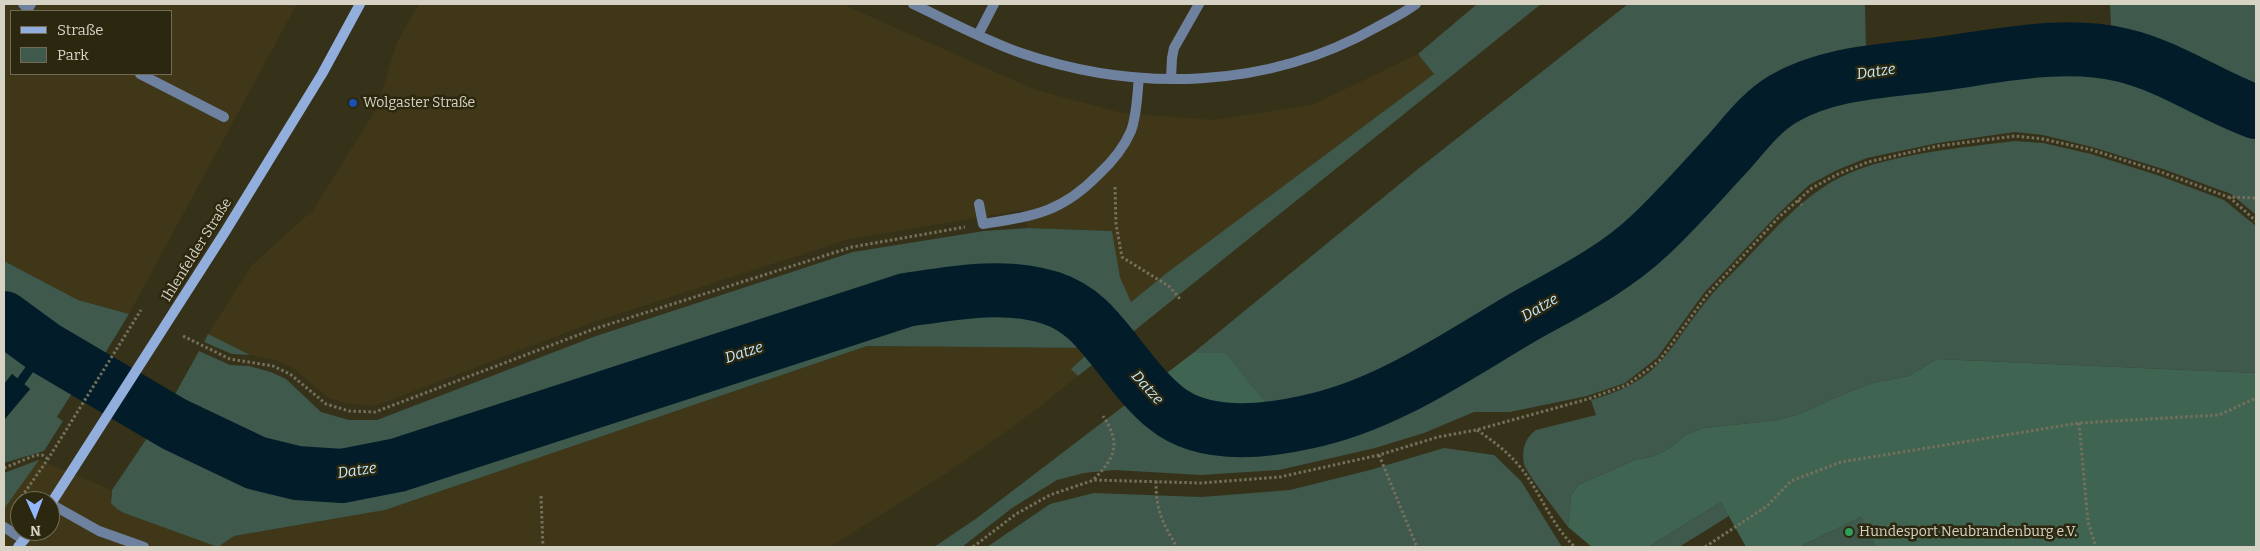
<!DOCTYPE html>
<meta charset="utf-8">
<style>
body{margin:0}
#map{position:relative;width:2260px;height:551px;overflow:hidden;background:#363119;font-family:Bitter,serif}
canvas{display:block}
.frame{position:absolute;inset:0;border:5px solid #d6d3c5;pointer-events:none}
.legend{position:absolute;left:10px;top:10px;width:162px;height:65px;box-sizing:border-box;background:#2c270f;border:1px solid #706c58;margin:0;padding:6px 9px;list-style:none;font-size:15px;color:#d6d3c5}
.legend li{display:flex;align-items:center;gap:10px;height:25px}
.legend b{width:25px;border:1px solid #706c58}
.north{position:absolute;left:10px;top:491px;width:50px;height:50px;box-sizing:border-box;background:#2c270f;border:1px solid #706c58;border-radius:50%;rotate:178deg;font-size:14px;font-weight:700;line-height:20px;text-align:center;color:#d6d3c5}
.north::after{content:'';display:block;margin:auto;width:18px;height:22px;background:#92b7fd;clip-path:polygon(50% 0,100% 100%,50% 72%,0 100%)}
</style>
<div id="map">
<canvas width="2260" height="551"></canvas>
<div class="frame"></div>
<ul class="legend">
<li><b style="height:6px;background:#91aedd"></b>Straße</li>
<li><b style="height:14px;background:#3f594c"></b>Park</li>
</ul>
<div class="north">N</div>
</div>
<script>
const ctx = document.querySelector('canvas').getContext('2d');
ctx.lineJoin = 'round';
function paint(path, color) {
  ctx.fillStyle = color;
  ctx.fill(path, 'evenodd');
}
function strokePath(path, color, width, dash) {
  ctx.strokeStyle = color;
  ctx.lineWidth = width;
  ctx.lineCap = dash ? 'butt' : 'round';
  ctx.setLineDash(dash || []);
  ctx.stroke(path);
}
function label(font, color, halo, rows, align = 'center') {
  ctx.font = font + ' Bitter,serif';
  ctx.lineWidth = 5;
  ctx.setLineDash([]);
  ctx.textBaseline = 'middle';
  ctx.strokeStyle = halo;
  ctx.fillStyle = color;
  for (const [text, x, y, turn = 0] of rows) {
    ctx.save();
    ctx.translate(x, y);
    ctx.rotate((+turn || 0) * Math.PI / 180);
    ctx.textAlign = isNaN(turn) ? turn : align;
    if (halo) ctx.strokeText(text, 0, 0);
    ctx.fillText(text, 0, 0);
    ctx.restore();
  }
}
paint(new Path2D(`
 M 4,4 L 297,4 L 129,314 L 78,300 L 4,261 ZM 11,11 L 171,11 L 171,74 L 11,74 Z
 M 419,4 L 842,4 L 1036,90 L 1122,113 L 1213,120 L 1312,105 L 1418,54 L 1435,74 L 1168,272 L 1131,302 L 1120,277 L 1112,231 L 1028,228 L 1023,210 L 849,239 L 591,323 L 375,406 L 349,404 L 329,398 L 293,368 L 275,360 L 250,355 L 208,334 L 251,266 L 313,210 L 377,108 L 397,42 Z
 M 867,346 L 1095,348 L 1072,369 L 1078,376 L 1029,415 L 950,471 L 830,547 L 4,547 L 4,473 L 36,460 L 39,460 L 112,490 L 110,497 L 117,509 L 124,513 L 218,547 L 234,536 L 385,510 ZM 20,501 L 50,501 L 50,531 L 20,531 Z`), '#3f3718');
paint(new Path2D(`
 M 1477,4 L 1541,4 L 1078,376 L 1071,369 L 1094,348 L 867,346 L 385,510 L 234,536 L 218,547 L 124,513 L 117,509 L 111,503 L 112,490 L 168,407 L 199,351 L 230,365 L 249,366 L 271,372 L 286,379 L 321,412 L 349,420 L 377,420 L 596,336 L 853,252 L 984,231 L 1028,228 L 1112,231 L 1120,277 L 1131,302 L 1168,272 L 1434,74 L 1418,54 Z
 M 1628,4 L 1865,4 L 1866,49 L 2111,27 L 2110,4 L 2256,4 L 2256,215 L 2231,194 L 2163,169 L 2092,147 L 2043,135 L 2015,132 L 1938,143 L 1867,158 L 1837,170 L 1809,185 L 1777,215 L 1704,293 L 1657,358 L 1625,383 L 1587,396 L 1510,412 L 1474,412 L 1424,433 L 1375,448 L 1279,470 L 1201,475 L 1114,470 L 1084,473 L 1057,480 L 1012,508 L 962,547 L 934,547 L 977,518 L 1146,389 L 1169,411 L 1225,353 L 1193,353 L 1418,169 Z
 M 2015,141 L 2043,143 L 2091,154 L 2160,176 L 2224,200 L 2256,226 L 2256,373 L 1937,359 L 1909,376 L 1873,383 L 1844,394 L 1797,415 L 1771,421 L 1703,428 L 1685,435 L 1672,447 L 1654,456 L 1635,460 L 1578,485 L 1571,496 L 1568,527 C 1560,516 1526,473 1524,464 C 1521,451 1525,437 1536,430 L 1596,415 L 1591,400 C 1661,381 1666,351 1708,299 C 1719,285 1734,272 1747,258 C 1775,229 1804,195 1841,177 C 1890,153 1962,148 2015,141 Z
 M 4,261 L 78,300 L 129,314 L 99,363 L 93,360 L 57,417 L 63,421 L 44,451 L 4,463 L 4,420 L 30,389 L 12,374 L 4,384 Z
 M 208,334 L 250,355 L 232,354 L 204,342 Z
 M 1444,448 L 1494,455 L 1521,481 L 1562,547 L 987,547 L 1050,504 L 1094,493 L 1201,497 L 1290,490 L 1370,470 Z
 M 39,460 L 4,509 L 4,473 Z
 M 1721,502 L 1729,516 L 1679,547 L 1648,547 Z
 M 1861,517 L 1876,547 L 1799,547 Z`), '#3f594c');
paint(new Path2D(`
 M 1193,353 L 1225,353 L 1269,407 L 1265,428 C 1233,430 1196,431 1169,411 C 1160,405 1153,396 1146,389 Z
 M 1937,359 L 2256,373 L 2256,547 L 1876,547 L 1861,517 L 1799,547 L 1746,547 L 1721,502 L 1648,547 L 1592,547 L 1568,527 L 1571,496 L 1578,485 L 1635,460 L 1654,456 L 1672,447 L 1685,435 L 1703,428 L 1771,421 L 1797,415 L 1844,394 L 1873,383 L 1909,376 Z`), '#406452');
paint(new Path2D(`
 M 12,374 L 30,389 L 4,420 L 4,384 Z`), '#021d29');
strokePath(new Path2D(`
 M 21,381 L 45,348`), '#021d29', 9);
strokePath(new Path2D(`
 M 4,318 L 45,348 L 174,424 L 256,463 L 297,473 L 342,476 L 398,465 L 906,300 C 953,293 1005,283 1051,298 C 1081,308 1096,327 1115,351 C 1131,371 1146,392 1166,408 C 1203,438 1263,432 1307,422 C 1385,406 1452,359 1520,319 C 1564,294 1612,271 1649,236 C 1677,210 1702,181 1728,153 C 1745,134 1761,112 1783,99 C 1829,72 1887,71 1939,64 C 1999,56 2062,41 2122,55 C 2170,66 2211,96 2256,112`), '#021d29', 54);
strokePath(new Path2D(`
 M 1115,187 L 1116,224 L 1122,257 L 1170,287 L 1180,299
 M 2229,197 L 2256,221
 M 1798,200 L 1802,205
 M 183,336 L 230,359 L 273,366 L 290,374 L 326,404 L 349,411 L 375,412 L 594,329 L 852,247 L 965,227
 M 2079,423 L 2088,522 L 2096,547
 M 1477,430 C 1493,441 1508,452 1521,468 C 1541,493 1551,525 1575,547
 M 1379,455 L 1417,547
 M 4,468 L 36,455 L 42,455 L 48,459
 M 1094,479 C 1116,457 1121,443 1103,416
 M 1156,481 C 1156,511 1162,522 1177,547
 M 541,496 L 543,547
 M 13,509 L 48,459 L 141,310
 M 973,547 L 1016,514 L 1050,495 L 1094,480 L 1201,483 L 1280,477 L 1379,455 L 1438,437 L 1476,430 L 1588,399 L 1627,385 L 1659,361 L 1707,295 L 1779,217 L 1812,188 L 1838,174 L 1868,162 L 1938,146 L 2015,136 L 2043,139 L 2092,150 L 2161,172 L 2228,197 L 2256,198
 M 1705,547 L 1767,506 L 1791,481 L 1841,462 L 2079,423 L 2219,415 L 2256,398`), '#74705c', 3, [2.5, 2.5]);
strokePath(new Path2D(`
 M 23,4 L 28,9 L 31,4
 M 140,74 L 224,117
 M 979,204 L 983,224 C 1034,216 1061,213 1099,174 C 1112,162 1124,147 1131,131 C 1137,115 1137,95 1139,78
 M 4,527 L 24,540`), '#6e819e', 10);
strokePath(new Path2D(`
 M 913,4 C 949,21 984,40 1021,53 C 1138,93 1268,89 1377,27 C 1390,20 1404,13 1416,4
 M 978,35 L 994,4
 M 1171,79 L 1172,58 L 1174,48 L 1199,4
 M 51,504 L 99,531 L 144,547`), '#6e819e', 10);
strokePath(new Path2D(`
 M 50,505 L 225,232 L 322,74 L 360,4
 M 18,547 L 31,531`), '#91aedd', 10);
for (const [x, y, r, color] of [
 [353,103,5,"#1a4fb4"],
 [1849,532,5,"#2e9e5b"]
]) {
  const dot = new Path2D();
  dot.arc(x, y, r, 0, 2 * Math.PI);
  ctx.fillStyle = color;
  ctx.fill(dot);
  strokePath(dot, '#2c270f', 2);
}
label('14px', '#d6d3c5', '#2c270f', [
 ["Wolgaster Straße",363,103],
 ["Hundesport Neubrandenburg e.V.",1859,532]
], 'left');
label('14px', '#d6d3c5', '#2c270f', [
 ["Ihlenfelder Straße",197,250,-58]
]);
label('italic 15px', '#c4ebff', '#2c270f', [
 ["Datze",1876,72,-8],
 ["Datze",1540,308,-30],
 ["Datze",744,353,-18],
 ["Datze",1147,388,48],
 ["Datze",357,471,-8]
]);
</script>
